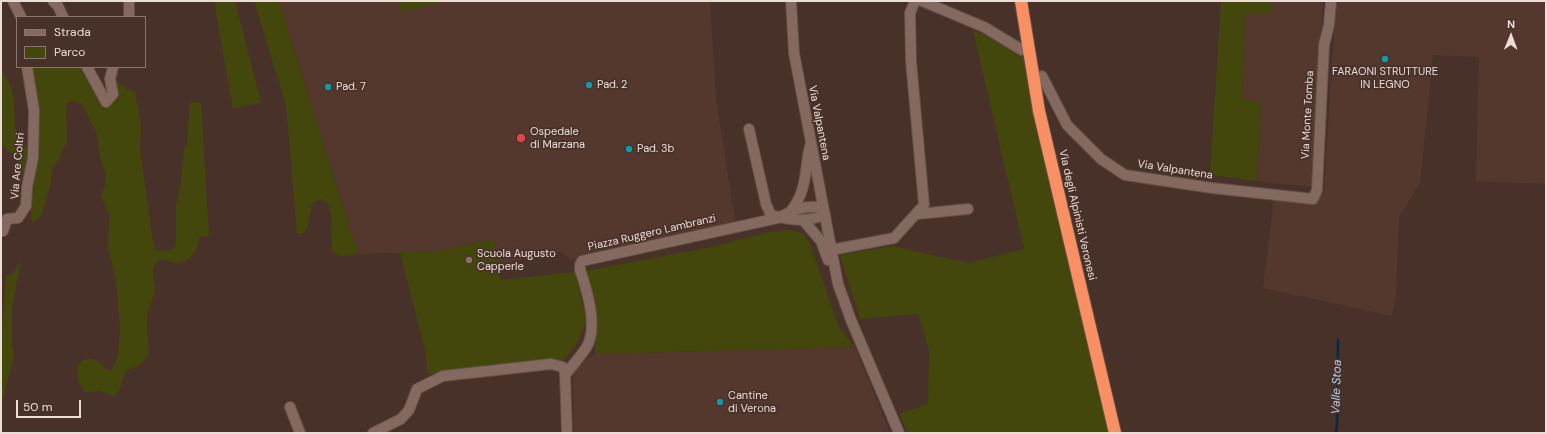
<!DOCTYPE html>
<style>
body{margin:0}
#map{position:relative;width:1547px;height:434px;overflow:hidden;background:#483129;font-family:"DM Sans",sans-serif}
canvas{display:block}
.frame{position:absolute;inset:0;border:2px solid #ebdcd6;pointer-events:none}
.legend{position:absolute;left:16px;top:16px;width:130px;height:52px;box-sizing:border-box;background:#483129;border:1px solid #89756e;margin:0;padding:5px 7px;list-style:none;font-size:12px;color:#ebdcd6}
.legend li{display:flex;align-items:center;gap:8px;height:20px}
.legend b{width:20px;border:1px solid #89756e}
.north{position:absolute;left:1491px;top:16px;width:40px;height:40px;-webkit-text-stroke:3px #483129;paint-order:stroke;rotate:1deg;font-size:11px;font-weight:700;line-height:16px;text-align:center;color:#ebdcd6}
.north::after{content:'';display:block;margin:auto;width:14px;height:18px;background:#ebdcd6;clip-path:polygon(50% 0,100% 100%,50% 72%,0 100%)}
.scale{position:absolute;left:16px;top:400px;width:65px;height:18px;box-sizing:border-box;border:2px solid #ebdcd6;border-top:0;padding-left:5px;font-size:12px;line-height:14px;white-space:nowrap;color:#ebdcd6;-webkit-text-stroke:3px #483129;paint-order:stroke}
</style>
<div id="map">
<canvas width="1547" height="434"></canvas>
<div class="frame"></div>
<ul class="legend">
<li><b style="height:5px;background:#836960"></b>Strada</li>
<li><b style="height:11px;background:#44470c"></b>Parco</li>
</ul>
<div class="north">N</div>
<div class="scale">50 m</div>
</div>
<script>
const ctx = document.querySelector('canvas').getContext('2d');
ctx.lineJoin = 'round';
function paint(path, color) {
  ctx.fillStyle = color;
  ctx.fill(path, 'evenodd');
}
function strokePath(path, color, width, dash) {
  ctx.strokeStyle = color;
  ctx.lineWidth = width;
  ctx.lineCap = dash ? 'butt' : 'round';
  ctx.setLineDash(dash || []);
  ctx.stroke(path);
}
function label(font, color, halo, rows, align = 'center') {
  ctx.font = font + ' "DM Sans",sans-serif';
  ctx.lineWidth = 3.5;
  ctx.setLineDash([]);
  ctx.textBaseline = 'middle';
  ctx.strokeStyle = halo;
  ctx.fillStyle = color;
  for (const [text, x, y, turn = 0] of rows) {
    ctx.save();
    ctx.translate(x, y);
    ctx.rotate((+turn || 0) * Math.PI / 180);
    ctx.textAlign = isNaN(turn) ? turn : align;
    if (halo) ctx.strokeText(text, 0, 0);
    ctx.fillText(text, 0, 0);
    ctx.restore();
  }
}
paint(new Path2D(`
 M 279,1 L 710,1 L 716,100 L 736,226 L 571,260 L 560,251 L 498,265 L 494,239 L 437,251 L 358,254 Z
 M 1272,1 L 1323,1 L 1312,187 L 1257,181 L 1261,104 L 1242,98 L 1245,13 L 1272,13 Z
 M 1336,1 L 1546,1 L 1546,184 L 1476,181 L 1479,57 L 1433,55 L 1420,183 L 1399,217 L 1396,296 L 1392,316 L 1263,288 L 1274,198 L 1317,200 L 1324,192 Z
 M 855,347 L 890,433 L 574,433 L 573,374 L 575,366 L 595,354 Z`), '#55382d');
paint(new Path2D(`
 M 214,1 L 235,1 L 261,102 L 233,109 Z
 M 254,1 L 279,1 L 358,254 L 340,256 L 332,251 L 331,212 L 327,202 L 320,199 L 312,203 L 308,226 L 304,233 L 297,234 L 286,105 Z
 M 398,1 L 445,1 L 401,12 Z
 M 1221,1 L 1272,1 L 1272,13 L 1245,14 L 1242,98 L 1261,104 L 1257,181 L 1210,175 Z
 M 973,30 L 1022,53 L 1109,433 L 908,433 L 899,414 L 928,404 L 929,350 L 918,314 L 860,319 L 840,255 L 892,246 L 968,263 L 1024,249 Z
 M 25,67 L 80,67 L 103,105 L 113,83 L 116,80 L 128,90 L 135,92 L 141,124 L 140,149 L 153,243 L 157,251 L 172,250 L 176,244 L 176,204 L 180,190 L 184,149 L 187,144 L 190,102 L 201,103 L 209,236 L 199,237 C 199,249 191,262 178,263 C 172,263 168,260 163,260 C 157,260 153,265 153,270 C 152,278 155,284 155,291 C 154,301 147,308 147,318 C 146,328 150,346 148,355 C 145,364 134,368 126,370 L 119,392 L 115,395 L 108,395 L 101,391 L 84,392 L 78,380 L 78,364 C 88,355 98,358 105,369 L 112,370 L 118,356 L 120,329 L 116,280 L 108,249 L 109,215 L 101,196 L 105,185 L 106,174 L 100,157 L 97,134 L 81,103 L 72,101 L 66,103 L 67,142 L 61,151 L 59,159 L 52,169 L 50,187 L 41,217 L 32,222 C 29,200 26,177 15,157 C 12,152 5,149 1,145 L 1,71 C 28,104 0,126 31,151 L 33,145 Z
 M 788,230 L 803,233 L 810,244 L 839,328 L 855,347 L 595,354 L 595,320 L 585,271 L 707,248 L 770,232 Z
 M 494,239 L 500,280 L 575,272 L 587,322 L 575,346 L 563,361 L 428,374 L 425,349 L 400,252 L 437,251 Z
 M 21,261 L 12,307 L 12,344 L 14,355 L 1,407 L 1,338 L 6,275 L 13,274 Z`), '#44470c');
strokePath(new Path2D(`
 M 1336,433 L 1337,424 L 1338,340`), '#082843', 2.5);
const minor = new Path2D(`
 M 13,1 L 21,17
 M 53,1 L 58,6 L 63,17
 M 791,1 L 794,53 L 838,284 L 851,320 L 899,433
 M 922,1 L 984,27 L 1022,50
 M 129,17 L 129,1
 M 87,67 L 106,102 L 113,94 L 110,79 L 113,67
 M 1042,76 L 1067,125 L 1101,159 L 1125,175 L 1212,188 L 1313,199 L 1317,190 L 1324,45 L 1329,25 L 1331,1
 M 749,129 L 766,204 L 771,215 C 788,220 809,223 825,214
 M 791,211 C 808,189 804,171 810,146
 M 918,214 L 968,209
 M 803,220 L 821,241 L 828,260
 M 3,231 L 7,219 L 18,218 L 26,206 L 27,187 L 33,158 L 34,110 L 27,67
 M 831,250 L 894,238 L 924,205 L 911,61 L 910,13 L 915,1
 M 565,375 C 572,366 580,357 586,348 C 599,328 587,290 580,270 L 580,265 L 582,261 L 778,218 C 793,210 806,204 823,208
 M 290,407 L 300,433
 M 373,433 L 401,419 L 409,410 L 417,389 L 443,376 L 551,364 L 563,367 L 565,373 L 567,433`);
const highway = new Path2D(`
 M 1021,1 L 1039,111 L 1115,433`);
strokePath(minor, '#635048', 12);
strokePath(highway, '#635048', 14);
strokePath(minor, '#836960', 10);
strokePath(highway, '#f89063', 12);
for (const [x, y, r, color] of [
 [1385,59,4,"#0f9aa8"],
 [589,85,4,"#0f9aa8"],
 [328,87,4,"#0f9aa8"],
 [521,138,5,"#e0444e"],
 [629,149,4,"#0f9aa8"],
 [469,260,4,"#8d6e63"],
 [720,402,4,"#0f9aa8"]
]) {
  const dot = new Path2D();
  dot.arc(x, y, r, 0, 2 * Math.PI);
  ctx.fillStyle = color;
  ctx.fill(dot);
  strokePath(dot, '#483129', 1.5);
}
label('11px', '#ebdcd6', '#483129', [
 ["FARAONI STRUTTURE",1385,72,"center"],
 ["IN LEGNO",1385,85,"center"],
 ["Pad. 2",597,85],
 ["Pad. 7",336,87],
 ["Ospedale",530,132],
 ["di Marzana",530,145],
 ["Pad. 3b",637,149],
 ["Scuola Augusto",477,254],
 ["Capperle",477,267],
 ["Cantine",728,396],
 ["di Verona",728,409]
], 'left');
label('11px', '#ebdcd6', '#483129', [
 ["Via Monte Tomba",1308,115,-87],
 ["Via Valpantena",819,123,79],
 ["Via Are Coltri",18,166,-85],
 ["Via Valpantena",1175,170,9],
 ["Via degli Alpinisti Veronesi",1077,215,77],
 ["Piazza Ruggero Lambranzi",652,233,-13]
]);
label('italic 12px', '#b3d2f0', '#483129', [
 ["Valle Stoa",1337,387,-88]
]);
</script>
